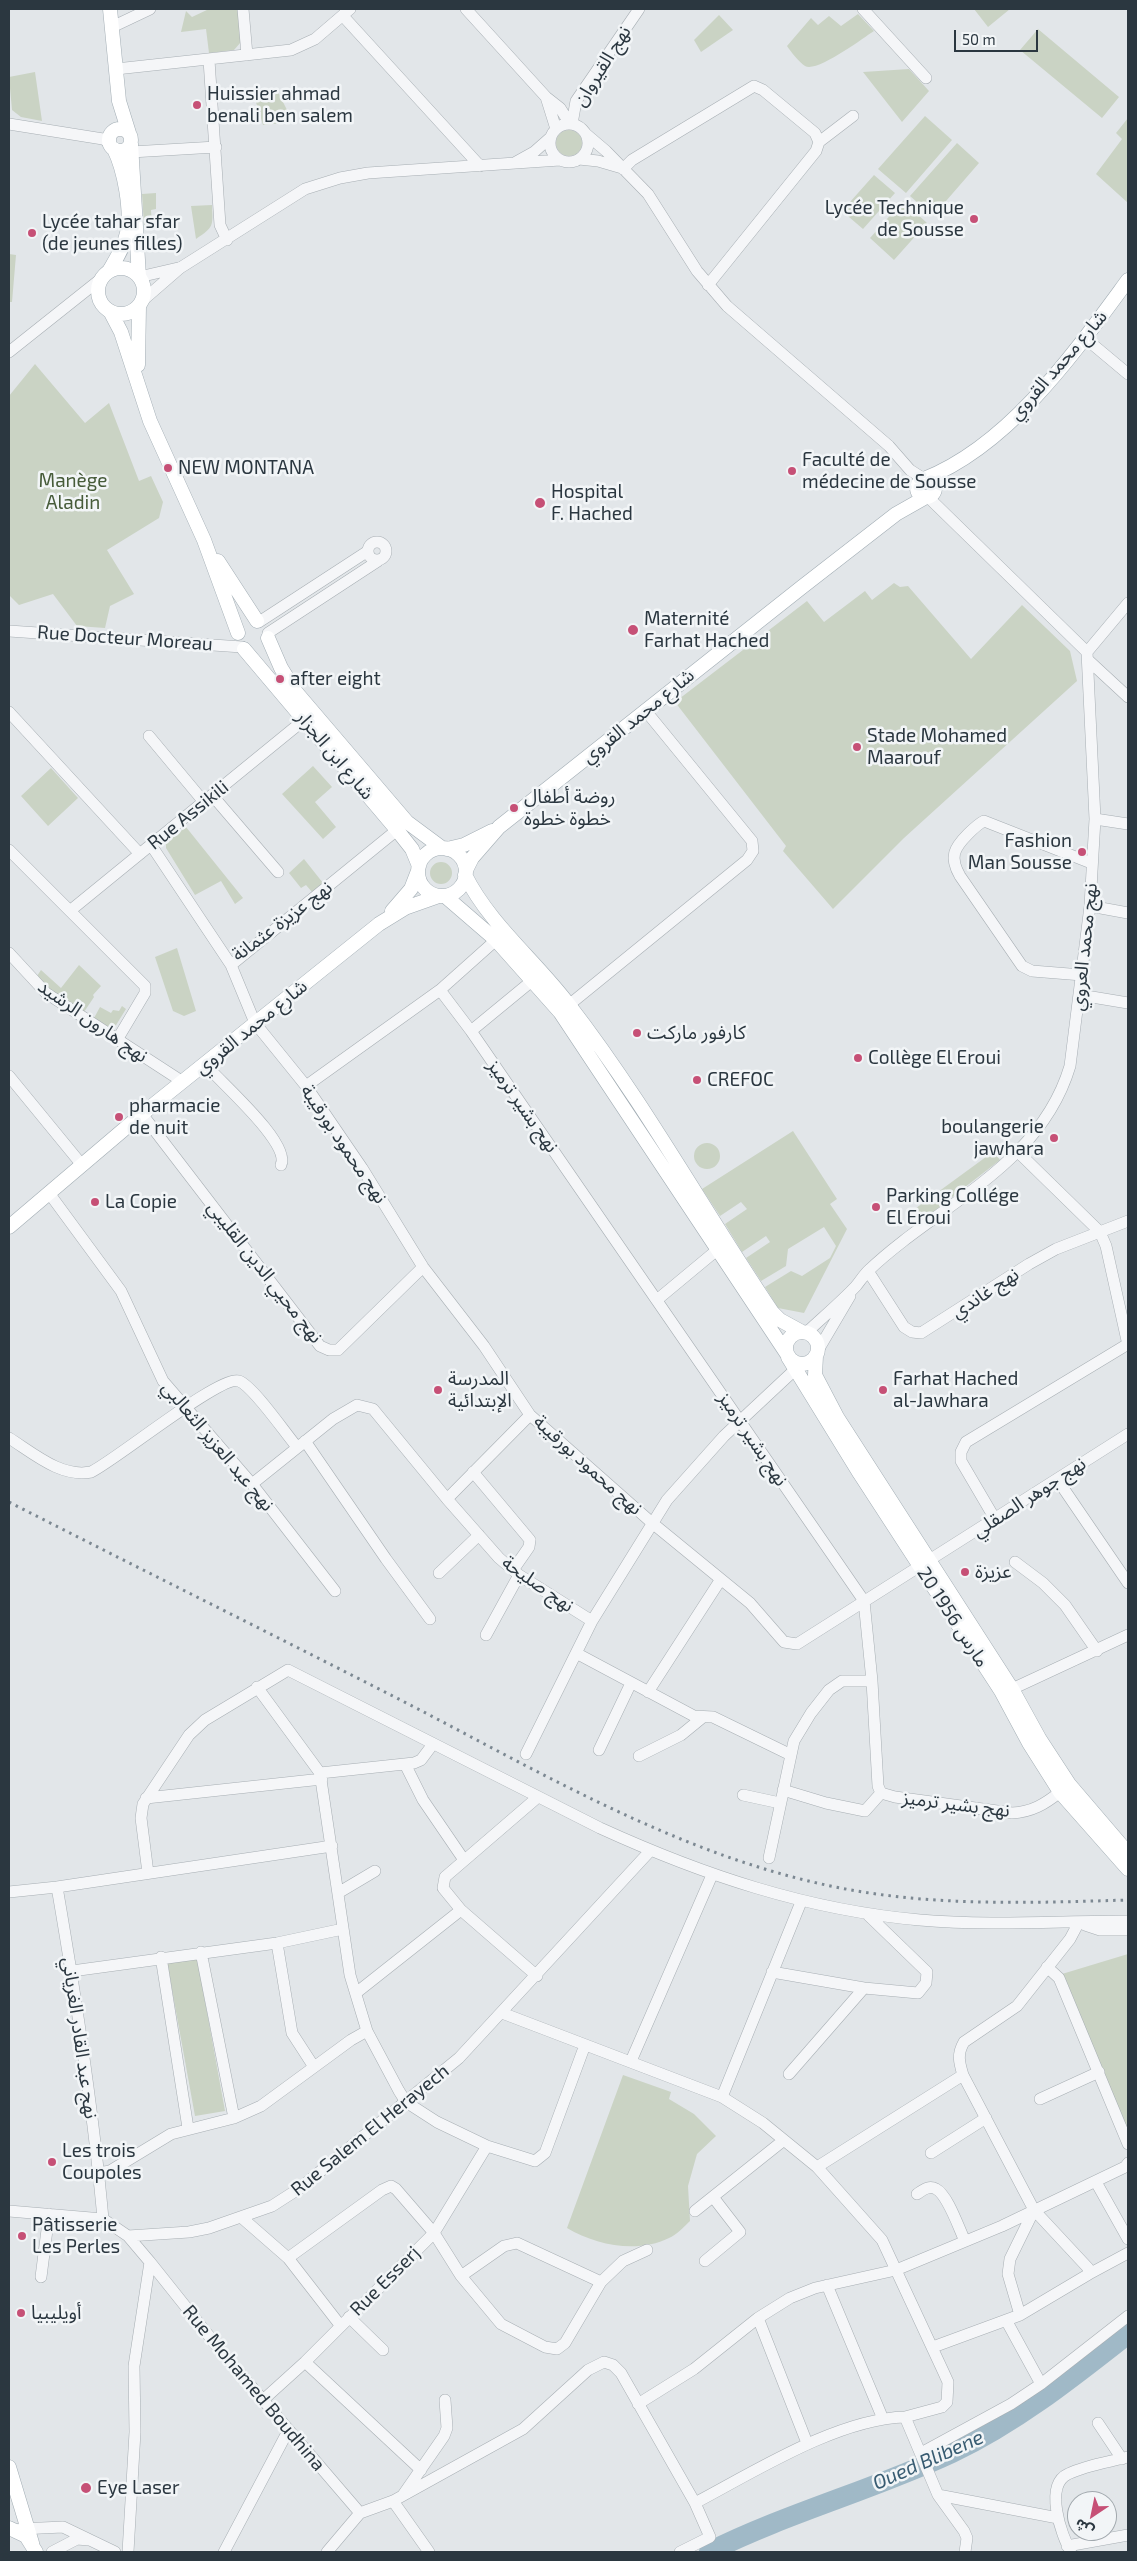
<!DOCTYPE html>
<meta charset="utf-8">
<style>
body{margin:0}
#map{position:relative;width:1137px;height:2561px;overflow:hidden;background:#e2e6e9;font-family:"Exo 2","Noto Sans Arabic",sans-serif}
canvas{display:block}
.frame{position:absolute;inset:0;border:10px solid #2b3740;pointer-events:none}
.north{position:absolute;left:1067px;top:2491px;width:50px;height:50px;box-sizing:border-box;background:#f2f5f7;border:1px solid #a2a9ae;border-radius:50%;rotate:214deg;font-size:14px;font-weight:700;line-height:20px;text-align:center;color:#2b3740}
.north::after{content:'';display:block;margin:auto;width:18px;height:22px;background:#c65076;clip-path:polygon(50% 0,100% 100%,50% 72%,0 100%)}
.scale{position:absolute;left:954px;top:30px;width:84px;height:22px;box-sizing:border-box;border:2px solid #2b3740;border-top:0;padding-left:6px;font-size:15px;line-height:18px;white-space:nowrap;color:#2b3740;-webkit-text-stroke:4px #f2f5f7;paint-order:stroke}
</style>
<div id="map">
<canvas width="1137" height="2561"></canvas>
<div class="frame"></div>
<div class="north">ش</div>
<div class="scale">50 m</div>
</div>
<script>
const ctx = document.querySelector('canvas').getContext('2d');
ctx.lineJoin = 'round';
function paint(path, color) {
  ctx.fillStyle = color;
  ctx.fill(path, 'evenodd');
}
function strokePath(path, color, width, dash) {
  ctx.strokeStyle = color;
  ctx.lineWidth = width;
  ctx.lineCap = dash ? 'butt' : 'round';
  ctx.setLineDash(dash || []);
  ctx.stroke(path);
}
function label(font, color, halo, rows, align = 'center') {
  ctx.font = font + ' "Exo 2","Noto Sans Arabic",sans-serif';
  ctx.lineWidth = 5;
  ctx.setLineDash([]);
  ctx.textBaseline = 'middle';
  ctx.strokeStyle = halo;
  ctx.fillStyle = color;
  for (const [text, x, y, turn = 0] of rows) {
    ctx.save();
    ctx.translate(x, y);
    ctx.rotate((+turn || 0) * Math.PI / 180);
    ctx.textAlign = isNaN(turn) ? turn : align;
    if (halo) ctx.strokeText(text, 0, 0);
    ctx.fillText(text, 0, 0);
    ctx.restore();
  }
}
paint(new Path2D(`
 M 209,9 L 238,9 L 241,42 L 234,50 L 209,53 L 206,29 L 181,32 L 186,11 L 192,17 Z
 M 974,9 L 1010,9 L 988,27 Z
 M 858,14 L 874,31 C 863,38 817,73 805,66 C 799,62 791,52 787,46 L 811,18 L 818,25 L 829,16 L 841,26 Z
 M 719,15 L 733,30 L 701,52 L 694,40 Z
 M 1038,29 L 1119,97 L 1102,118 L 1020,50 Z
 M 909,69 L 929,91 L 902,122 L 863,72 Z
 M 35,72 L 42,121 L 21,117 L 12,110 L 9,77 Z
 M 278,92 L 293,122 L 263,125 L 255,99 Z
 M 925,116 L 952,140 L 906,193 L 878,169 Z
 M 1128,118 L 1128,203 L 1096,174 L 1122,139 L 1116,133 Z
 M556 143a13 13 0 1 1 26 0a13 13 0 1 1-26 0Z
 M 957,143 L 979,163 L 933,216 L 910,196 Z
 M 874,175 L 895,193 L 863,229 L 842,211 Z
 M 156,193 L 156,209 L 151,210 L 152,224 L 144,225 L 142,194 Z
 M 903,201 L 927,223 L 894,260 L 870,238 Z
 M 212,205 C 213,226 214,227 196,239 L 191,206 Z
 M 9,254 L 16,255 L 12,302 L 9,302 Z
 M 35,364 L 85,423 L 109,403 L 139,481 L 151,476 L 163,502 L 159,518 L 107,550 L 134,594 L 110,606 L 105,628 L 77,626 L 53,594 L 19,605 L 9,595 L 9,396 Z
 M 894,583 L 900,587 L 908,586 L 971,659 L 1022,605 L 1070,651 L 1077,681 L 904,838 L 833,909 L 783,851 L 786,846 L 675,702 L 807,601 L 824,622 L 865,591 L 872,600 Z
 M 313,766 L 332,787 L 315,802 L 336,827 L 323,839 L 282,794 Z
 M 51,768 L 78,798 L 48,826 L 21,796 Z
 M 186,827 L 243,898 L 235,904 L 221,881 L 195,895 L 166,848 L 166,843 Z
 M 304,859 L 323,883 L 312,892 L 306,885 L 301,888 L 289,873 Z
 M430 873a11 11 0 1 1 22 0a11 11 0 1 1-22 0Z
 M 177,948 L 196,1011 L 184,1016 L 173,1011 L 155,957 Z
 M 79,965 L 101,986 L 93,995 L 94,997 L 84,1012 L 48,989 L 37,976 L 41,970 L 61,988 Z
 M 122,1006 L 126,1009 L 113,1030 L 94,1018 L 100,1007 L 111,1013 L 113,1010 L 119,1011 Z
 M 793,1131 L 837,1199 L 830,1204 L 847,1229 L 804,1313 L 778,1308 L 765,1287 L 791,1271 L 802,1276 L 830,1258 L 836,1246 L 824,1227 L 788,1249 L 786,1266 L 761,1281 L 746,1258 L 770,1242 L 766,1236 L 742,1252 L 725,1224 L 747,1209 L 741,1202 L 720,1216 L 702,1189 Z
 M694 1156a13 13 0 1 1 26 0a13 13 0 1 1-26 0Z
 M 990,1154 L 996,1155 L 1000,1160 L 920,1222 L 912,1211 Z
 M 1128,1954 L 1128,2131 L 1062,1974 Z
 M 197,1957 L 225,2111 L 195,2116 L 167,1962 Z
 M 623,2075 L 671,2092 L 669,2099 L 694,2114 L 716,2136 L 697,2154 L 688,2186 L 690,2221 C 684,2227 676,2235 669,2238 C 637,2254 596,2245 567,2228 Z`), '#cad3c4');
strokePath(new Path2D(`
 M 709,2552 C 787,2513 873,2490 952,2453 C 1017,2422 1072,2378 1128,2334`), '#a0b9c7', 20);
const minor = new Path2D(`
 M 243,9 L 247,55
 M 466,9 L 546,97 L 560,108 L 570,124
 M 863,9 L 926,78
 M 343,16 L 480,166
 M 112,27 L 150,9
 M 209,60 L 220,225 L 227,240
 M 116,69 L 291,50 L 315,39 L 350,9
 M 546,97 L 556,129
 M 9,124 L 103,139 L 110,143
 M 572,124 L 576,101 L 639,9
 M550 143a19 19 0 1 1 38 0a19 19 0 1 1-38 0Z
 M 586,134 L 606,151 L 648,194 L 697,271 L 727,306 L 889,446 L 910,470 L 924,479
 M 131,152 L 216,147
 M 579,159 L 598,161 L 622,168
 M 516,162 L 534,152 L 551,137
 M 623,169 L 632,160 L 754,86 L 763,90 L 815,133 L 819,142
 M 139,277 L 178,268
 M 708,285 L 816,151 L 819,142 L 853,116
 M 142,301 L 180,268 L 305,189 L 340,178 L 368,173 L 560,160
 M 1085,338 L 1128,374
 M 9,352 L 102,278
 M368 551a9 9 0 1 1 18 0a9 9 0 1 1-18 0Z
 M 259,622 L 368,551
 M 9,631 L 242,647
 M 268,633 L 378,561
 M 1087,652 L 1128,603
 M 1088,660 L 1128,697
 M 9,712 L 140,854
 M 149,736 L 204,802
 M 212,795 L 278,872
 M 1095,819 L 1128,824
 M 151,845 L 231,965 L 397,830
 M 9,850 L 145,986 L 145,993 L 117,1040
 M 1090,906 L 1128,913
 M 71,910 L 304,720
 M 9,953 L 46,993 L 183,1082
 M 231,965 L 255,1023 L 306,1086 L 362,1168 L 423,1267 L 484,1346 L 530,1415 L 651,1522 L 750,1603 L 784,1642 L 797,1644 L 1128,1434
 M 1082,975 L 1032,971 L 1022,966 L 960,876 C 949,857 954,848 968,834 C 973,829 978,824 984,821 L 1091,863
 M 533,980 L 471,1031 L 864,1601 L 872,1681 L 878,1786 L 881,1793 L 895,1797 L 1012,1813 C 1032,1812 1045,1804 1060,1792
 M 440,990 L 471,1031
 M 1080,995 L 1128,1003
 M 564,1009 L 747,860 L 753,851 L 752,841 L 645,710
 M 205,1064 C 220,1082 291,1143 281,1165
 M 9,1076 L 82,1165
 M 306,1086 L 440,990 L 496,940
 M 142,1114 L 320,1346 L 329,1350 L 338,1350 L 423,1267
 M 1017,1151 L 1100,1232 L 1106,1246 L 1128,1345
 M 49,1193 L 121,1291 L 163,1381 L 252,1484 L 335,1591
 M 868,1271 L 904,1327 L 912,1332 L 921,1333 L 1029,1264 L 1056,1249 L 1128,1221
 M 658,1299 L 717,1250
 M 806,1333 C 823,1317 841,1302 856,1286 C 860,1281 864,1275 868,1271 C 938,1204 1040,1167 1070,1066 L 1090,906 L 1095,819 L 1087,652 L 928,497
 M 817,1352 L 850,1296
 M 9,1438 C 33,1453 61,1478 91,1472 C 116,1460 221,1374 239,1381 C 254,1387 285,1433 297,1447
 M 305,1441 L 386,1559 L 430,1619
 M 473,1472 L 530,1540 L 529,1547 L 513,1570
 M 1057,1479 L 1128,1583
 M 252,1484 L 333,1419 L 357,1405 L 373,1409 L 447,1499 L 530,1415
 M 447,1499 L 499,1558 L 519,1575 L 592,1621
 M 995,1519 L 961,1461 L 961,1452 L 966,1442 L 1128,1344
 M 1015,1562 L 1043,1583 L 1065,1605 L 1097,1651
 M 439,1573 L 479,1535
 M 486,1635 L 519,1575
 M 576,1653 L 694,1716 L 713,1717 L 791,1755
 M 257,1687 L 320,1773 L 350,1975 L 367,2031 L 399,2091 L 406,2102 L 437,2122 L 487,2146 L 535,2161 L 545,2153 L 585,2045
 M 1012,1689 L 1128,1635
 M 648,1692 L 721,1579
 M 599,1750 L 631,1683
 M 526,1754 L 592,1621 L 667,1500 L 724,1436 L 801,1364
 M 639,1756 L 681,1735 L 703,1717
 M 405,1764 L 423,1800 L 464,1860
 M 320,1773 L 414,1763 L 421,1760 L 433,1744
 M 783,1790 L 826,1803 L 865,1811 L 881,1793
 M 743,1795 L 780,1803
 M 146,1798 L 322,1779
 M 769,1858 L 794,1741 L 811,1713 L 829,1690 L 842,1681 L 872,1681
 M 148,1873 L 141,1818 L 143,1804 L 189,1735 L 205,1720 L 288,1670 L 600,1828 C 703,1875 807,1910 920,1920 C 989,1926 1059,1921 1128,1921
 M 57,1887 C 76,1997 93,2108 103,2219
 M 9,1892 L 57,1887 L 332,1846
 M 338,1893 L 375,1871
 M 461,1910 L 443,1888 L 445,1877 L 538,1797
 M 1085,1925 L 1100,1930 L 1128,1930
 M 277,1943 L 292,2033 L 314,2067
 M 201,1952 L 234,2118
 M 161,1957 L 188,2128
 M 1047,1967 L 1059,1978 L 1128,2144
 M 72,1971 L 277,1943 L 343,1929
 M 772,1972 L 864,1988 L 918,1993 L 926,1983 L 927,1972 L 867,1914
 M 356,1993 L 461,1910 L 537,1976
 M 502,2013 L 722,2097 L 763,2123 L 817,2167 L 882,2240 L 943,2371 L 948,2382 L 947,2402 L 942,2407 L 905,2417 L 938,2495 L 1058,2518
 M 631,2061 L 712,1875
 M 789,2074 L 864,1988
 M 722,2097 L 801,1902
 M 1040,2099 L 1099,2072
 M 931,2153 L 986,2118
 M 817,2167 L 963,2075
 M 99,2173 L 110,2171 L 171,2134 L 234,2118 L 261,2106 L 351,2040 L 367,2031
 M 1096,2182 L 1128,2239
 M 917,2194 C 923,2190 929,2185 936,2189 C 948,2195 959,2229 965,2241
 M 9,2211 L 103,2219 L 128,2236 L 189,2232 L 209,2228 L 272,2206 L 300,2188 L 459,2058 L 650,1851
 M 695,2211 L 784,2140
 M 241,2217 L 288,2258 L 340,2325
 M 288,2258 L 382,2190 L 391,2186 L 396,2189 L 434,2233 L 461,2276 L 501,2324 L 545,2347 L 557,2349 L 565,2343 L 601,2282 L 623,2261 L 647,2250
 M 705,2261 L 740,2232 L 713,2197
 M 150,2262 L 221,2351 L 360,2513
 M 1089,2274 L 1128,2253
 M 461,2276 L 504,2246 L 517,2243 L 601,2282
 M 41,2277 L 49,2214
 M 827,2285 L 883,2419
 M 1020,2315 L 1008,2274 L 1010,2259 L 1034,2210
 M 349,2317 L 383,2350
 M 758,2318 L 807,2443
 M 1006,2320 L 1041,2384
 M 933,2347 L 1020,2315 L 1089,2274 L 1088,2268 L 1034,2210 L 963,2075 C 959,2062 957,2054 964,2042 L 1017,2006 L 1070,1939 L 1079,1922
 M 305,2362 L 421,2470
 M 263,2400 L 305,2362 L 434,2233 L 487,2146
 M 638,2404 L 694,2369 L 758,2318 L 790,2298 L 815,2288 L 896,2270 L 1002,2226 L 1125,2167 L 1128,2163
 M 1098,2423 L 1122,2459
 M 921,2453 L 1011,2404 L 1041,2384 L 1128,2316
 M 403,2495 L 444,2436 L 447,2428 L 445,2400
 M 938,2495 L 964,2531 L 967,2538 L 965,2552
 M 393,2501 L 429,2552
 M 695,2503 C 754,2472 837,2419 905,2417
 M 20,2529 L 63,2527 L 115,2552
 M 1067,2546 L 1128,2535
 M 52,2552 L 77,2539 L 89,2540
 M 128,2552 L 135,2432 L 134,2366 L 150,2262 L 128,2236
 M 224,2552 L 288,2431
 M 327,2552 L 360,2513 L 393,2501 L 523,2429 L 588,2370 L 604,2362 L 613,2365 L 621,2373 L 695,2503 L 710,2537 L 680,2552
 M 1071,2552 C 1061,2535 1044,2485 1068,2474 C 1086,2465 1109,2462 1128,2457`);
const major = new Path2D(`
 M 110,9 L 119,101 L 129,133
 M109 140a11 11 0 1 1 22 0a11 11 0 1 1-22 0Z
 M 131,144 L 139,277
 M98 291a23 23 0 1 1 46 0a23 23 0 1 1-46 0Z
 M 109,271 C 116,259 124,247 127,233 C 132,210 124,169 114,149
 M 110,311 L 121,332 L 150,421 L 204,540 L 238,633
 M 138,365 L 139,306
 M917 488a9 9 0 1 1 18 0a9 9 0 1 1-18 0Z
 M 924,479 C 1010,445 1075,352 1128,280
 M 218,561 L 257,621
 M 268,638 L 281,668 L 296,692 L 407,822 L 442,848
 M 244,649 L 397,830 L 412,849 L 419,866
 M418 872a24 24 0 1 1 48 0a24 24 0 1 1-48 0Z
 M 447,849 L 464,845 L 492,831
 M 466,870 L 472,858 L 499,827 L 802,587 L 896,514 L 926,497
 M 465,875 C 490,925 536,961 569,1005 C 644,1102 704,1211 772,1312 L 780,1320 L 802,1332
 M 445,896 L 496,940 L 560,1012 L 787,1354
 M 392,911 L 411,889 L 418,871
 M 9,1227 L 142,1114 L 379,924 L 405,908 L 439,896
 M786 1348a16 16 0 1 1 32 0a16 16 0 1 1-32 0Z
 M 816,1356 L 815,1375 L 837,1417 L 1012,1689 L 1039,1738 L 1069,1784 L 1128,1853
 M 788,1357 L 860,1474 L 1001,1691 L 1029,1743 L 1060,1792 L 1128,1869
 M 9,2467 L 32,2543
 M 9,2528 L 26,2536 L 36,2552`);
strokePath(minor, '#a7aeb3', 12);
strokePath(major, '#a2adb4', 15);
strokePath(minor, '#f5f6f8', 11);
strokePath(major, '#fff', 14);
strokePath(new Path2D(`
 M 9,1502 C 146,1572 284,1640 420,1710 C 550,1778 682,1854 826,1885 C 926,1907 1027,1903 1128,1900`), '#7c8892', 3, [2.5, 5]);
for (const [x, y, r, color] of [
 [197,105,5,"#c65076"],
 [974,219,5,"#c65076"],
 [32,233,5,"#c65076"],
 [168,468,5,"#c65076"],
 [792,471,5,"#c65076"],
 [540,503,6,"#c65076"],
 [633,630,6,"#c65076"],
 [280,679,5,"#c65076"],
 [857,747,5,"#c65076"],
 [514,808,5,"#c65076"],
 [1082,852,5,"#c65076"],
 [637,1033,5,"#c65076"],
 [858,1058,5,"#c65076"],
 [697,1080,5,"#c65076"],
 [119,1117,5,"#c65076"],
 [1054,1138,5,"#c65076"],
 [95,1202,5,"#c65076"],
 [876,1207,5,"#c65076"],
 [438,1390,5,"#c65076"],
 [883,1390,5,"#c65076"],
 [965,1572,5,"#c65076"],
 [52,2162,5,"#c65076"],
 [22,2236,5,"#c65076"],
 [21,2313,5,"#c65076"],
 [86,2488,6,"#c65076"]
]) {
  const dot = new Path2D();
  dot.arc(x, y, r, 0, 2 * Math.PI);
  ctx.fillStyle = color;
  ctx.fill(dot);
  strokePath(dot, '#f2f5f7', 2);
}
label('19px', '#2b3740', '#f2f5f7', [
 ["نهج القيروان",602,66,-58],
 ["شارع محمد القروي",1058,365,-49],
 ["Rue Docteur Moreau",125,638,4],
 ["شارع محمد القروي",638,716,-39],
 ["شارع ابن الجزار",335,755,50],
 ["Rue Assikili",188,815,-39],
 ["نهج عزيزة عثمانة",282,921,-37],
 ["نهج محمد العروي",1084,947,-84],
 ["نهج هارون الرشيد",93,1021,35],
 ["شارع محمد القروي",251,1027,-39],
 ["نهج بشير ترميز",523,1106,55],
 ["نهج محمود بورقيبة",344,1144,56],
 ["نهج محيي الدين القليبي",265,1272,52],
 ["نهج غاندي",985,1293,-33],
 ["نهج بشير ترميز",753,1439,56],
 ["نهج عبد العزيز الثعالبي",218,1446,50],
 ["نهج محمود بورقيبة",588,1465,42],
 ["نهج جوهر الصقلي",1029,1497,-33],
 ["نهج صليحة",538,1584,35],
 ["20 مارس 1956",953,1617,57],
 ["نهج بشير ترميز",956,1804,7],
 ["نهج عبد القادر الغرياني",80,2038,82],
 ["Rue Salem El Herayech",370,2130,-39],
 ["Rue Esserj",385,2281,-45],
 ["Rue Mohamed Boudhina",254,2388,50]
]);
label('19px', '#2b3740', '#f2f5f7', [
 ["Huissier ahmad",207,94],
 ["benali ben salem",207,116],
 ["Lycée Technique",964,208,"right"],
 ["de Sousse",964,230,"right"],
 ["Lycée tahar sfar",42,222],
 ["(de jeunes filles)",42,244],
 ["Faculté de",802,460],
 ["médecine de Sousse",802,482],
 ["NEW MONTANA",178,468],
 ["Hospital",551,492],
 ["F. Hached",551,514],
 ["Maternité",644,619],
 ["Farhat Hached",644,641],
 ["after eight",290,679],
 ["Stade Mohamed",867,736],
 ["Maarouf",867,758],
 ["روضة أطفال",524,797],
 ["خطوة خطوة",524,819],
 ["Fashion",1072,841,"right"],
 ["Man Sousse",1072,863,"right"],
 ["كارفور ماركت",647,1033],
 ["Collège El Eroui",868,1058],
 ["CREFOC",707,1080],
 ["pharmacie",129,1106],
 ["de nuit",129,1128],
 ["boulangerie",1044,1127,"right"],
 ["jawhara",1044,1149,"right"],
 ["Parking Collége",886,1196],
 ["El Eroui",886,1218],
 ["La Copie",105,1202],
 ["المدرسة",448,1379],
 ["الإبتدائية",448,1401],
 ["Farhat Hached",893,1379],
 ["al-Jawhara",893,1401],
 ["عزيزة",975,1572],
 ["Les trois",62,2151],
 ["Coupoles",62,2173],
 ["Pâtisserie",32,2225],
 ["Les Perles",32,2247],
 ["أويليبيا",31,2313],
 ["Eye Laser",97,2488]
], 'left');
label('19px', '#465b39', '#f2f5f7', [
 ["Manège",73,481],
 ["Aladin",73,503]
]);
label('italic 20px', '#385c72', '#f2f5f7', [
 ["Oued Blibene",928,2460,-24]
]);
</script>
